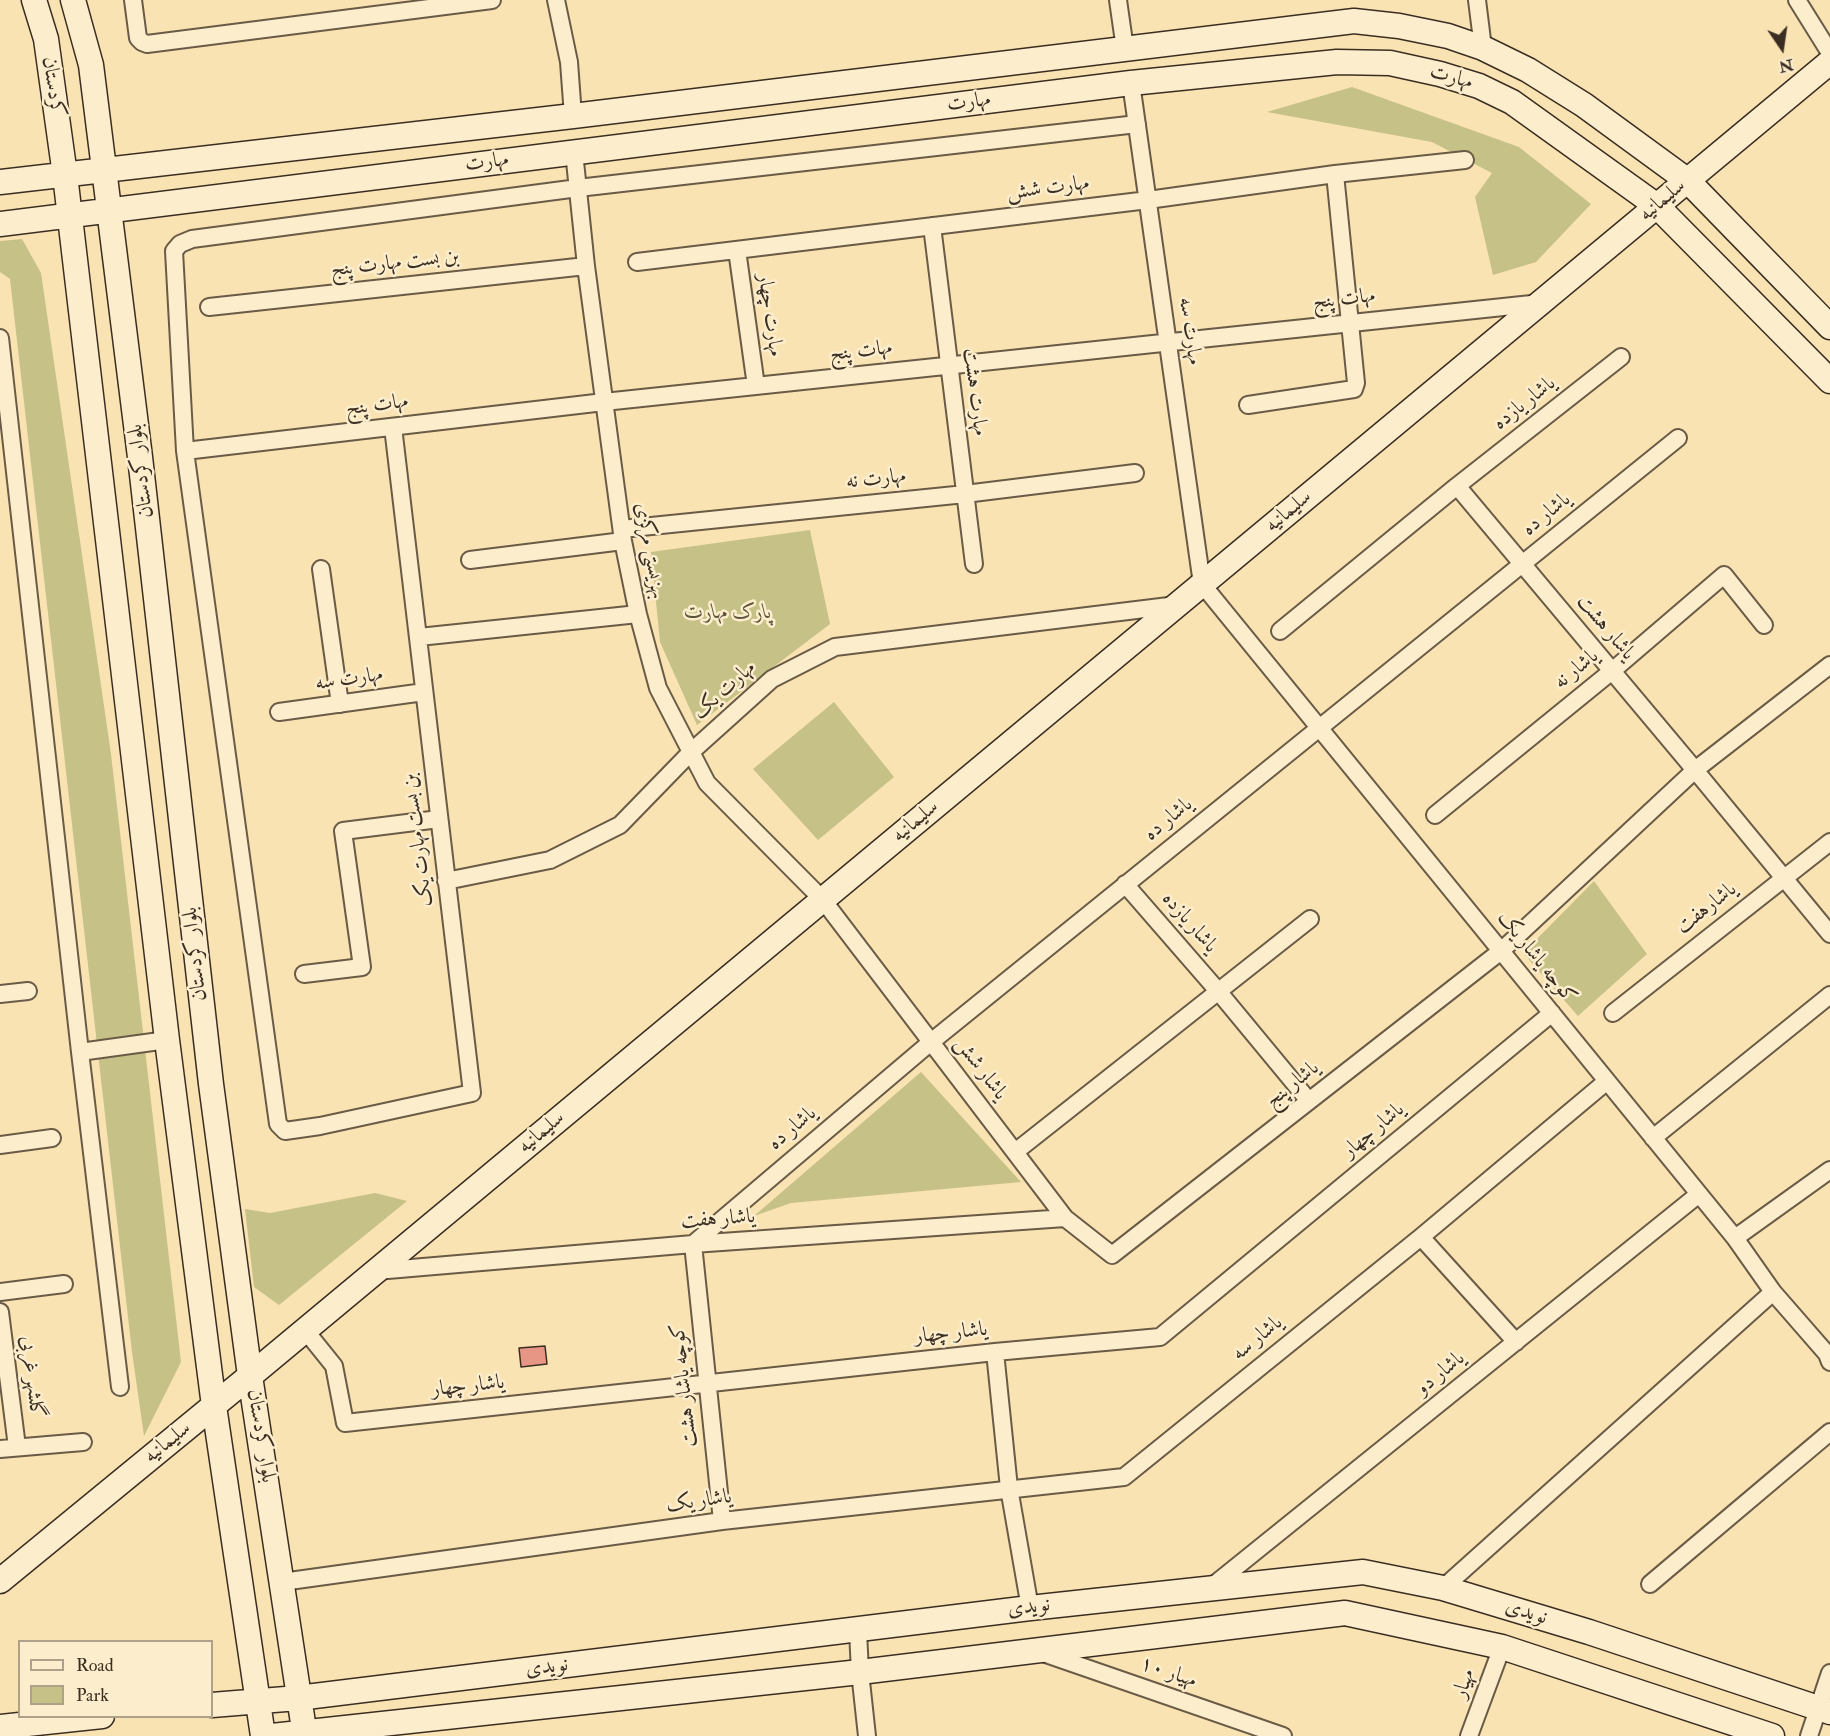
<!DOCTYPE html>
<meta charset="utf-8">
<style>
body{margin:0}
#map{position:relative;width:1830px;height:1736px;overflow:hidden;background:#fae3b2;font-family:"IM FELL Double Pica",serif}
canvas{display:block}
.legend{position:absolute;left:18px;top:1640px;width:195px;height:78px;box-sizing:border-box;background:#fcedcd;border:2px solid #aea189;margin:0;padding:8px 10px;list-style:none;font-size:18px;color:#3a2e22}
.legend li{display:flex;align-items:center;gap:12px;height:30px}
.legend b{width:30px;border:2px solid #aea189}
.north{position:absolute;left:1752px;top:18px;width:60px;height:60px;-webkit-text-stroke:4px #fcedcd;paint-order:stroke;rotate:167deg;font-size:16px;font-weight:700;line-height:24px;text-align:center;color:#3a2e22}
.north::after{content:'';display:block;margin:auto;width:21px;height:27px;background:#3a2e22;clip-path:polygon(50% 0,100% 100%,50% 72%,0 100%)}
</style>
<div id="map">
<canvas width="1830" height="1736"></canvas>
<ul class="legend">
<li><b style="height:8px;background:#fcedcd"></b>Road</li>
<li><b style="height:16px;background:#c6c187"></b>Park</li>
</ul>
<div class="north">N</div>
</div>
<script>
const ctx = document.querySelector('canvas').getContext('2d');
ctx.lineJoin = 'round';
function paint(path, color) {
  ctx.fillStyle = color;
  ctx.fill(path, 'evenodd');
}
function strokePath(path, color, width, dash) {
  ctx.strokeStyle = color;
  ctx.lineWidth = width;
  ctx.lineCap = dash ? 'butt' : 'round';
  ctx.setLineDash(dash || []);
  ctx.stroke(path);
}
function label(font, color, halo, rows, align = 'center') {
  ctx.font = font + ' "IM FELL Double Pica",Amiri,serif';
  ctx.lineWidth = 5;
  ctx.setLineDash([]);
  ctx.textBaseline = 'middle';
  ctx.strokeStyle = halo;
  ctx.fillStyle = color;
  for (const [text, x, y, turn = 0] of rows) {
    ctx.save();
    ctx.translate(x, y);
    ctx.rotate((+turn || 0) * Math.PI / 180);
    ctx.textAlign = isNaN(turn) ? turn : align;
    if (halo) ctx.strokeText(text, 0, 0);
    ctx.fillText(text, 0, 0);
    ctx.restore();
  }
}
paint(new Path2D(`
 M 1352,87 L 1519,147 L 1591,204 L 1536,262 L 1493,275 L 1475,197 L 1492,173 L 1432,142 L 1267,112 Z
 M 22,239 L 41,273 L 111,754 L 181,1362 L 144,1436 L 132,1352 L 10,279 L 0,272 L 0,241 Z
 M 810,530 L 830,624 L 697,725 L 660,642 L 651,552 Z
 M 834,702 L 894,777 L 818,840 L 753,769 Z
 M 1594,881 L 1647,954 L 1578,1016 L 1523,953 Z
 M 921,1072 L 1021,1182 L 791,1203 L 754,1216 Z
 M 375,1193 L 407,1201 L 279,1305 L 254,1287 L 245,1209 L 270,1213 Z`), '#c6c187');
const building = new Path2D(`
 M 545,1346 L 547,1364 L 521,1367 L 519,1348 Z`);
paint(building, '#e79686');
strokePath(building, '#3a2e22', 1.5);
const street = new Path2D(`
 M 133,0 L 138,38 L 142,42 L 147,44 L 492,0
 M 556,0 L 569,62 L 573,116
 M 1118,0 L 1125,49
 M 1477,0 L 1483,48
 M 1797,0 L 1830,53
 M 1131,83 L 1202,584 L 1735,1238 L 1773,1292 L 1827,1354 L 1830,1362
 M 574,152 L 586,266 L 623,541 L 638,614 L 658,688 L 707,783 L 823,900 L 1065,1218 L 1112,1255 L 1501,951 L 1695,770 L 1457,486 L 1280,631
 M 932,226 L 974,564
 M 737,250 L 756,386
 M 637,262 L 1148,200 L 1335,174 L 1465,160
 M 209,307 L 586,266
 M 0,338 L 80,1052 L 167,1040
 M 1248,405 L 1354,389 L 1356,383 L 1335,174
 M 393,427 L 472,1093 L 320,1126 L 285,1131 L 278,1124 L 185,451 L 174,251 L 180,244 L 192,239 L 578,188 L 1137,124
 M 185,451 L 604,402 L 1541,303
 M 1457,486 L 1621,357
 M 622,529 L 965,494 L 1135,473
 M 470,560 L 623,541
 M 321,569 L 340,704
 M 419,637 L 638,614
 M 1830,665 L 1695,770 L 1830,934
 M 279,712 L 424,692
 M 1435,815 L 1612,671 L 1724,575 L 1764,625
 M 446,881 L 550,860 L 620,825 L 691,752 L 772,679 L 835,647 L 1177,605
 M 1125,884 L 1218,991 L 1309,1101
 M 304,974 L 362,967 L 343,831 L 439,819
 M 0,994 L 28,991
 M 1613,1013 L 1830,842
 M 80,1052 L 120,1387
 M 1653,1138 L 1830,995
 M 0,1145 L 52,1138
 M 1015,1152 L 1310,919
 M 1421,1237 L 1516,1342
 M 1735,1238 L 1830,1170
 M 376,1271 L 693,1244 L 1065,1218
 M 0,1292 L 64,1284
 M 0,1312 L 17,1447
 M 305,1330 L 334,1366 L 345,1423 L 995,1352 L 1160,1337 L 1552,1013
 M 995,1352 L 1009,1488 L 1030,1608
 M 0,1449 L 83,1442
 M 722,1521 L 693,1244 L 931,1042 L 1678,438
 M 282,1582 L 722,1521 L 1124,1477 L 1421,1237 L 1607,1081
 M 1650,1584 L 1830,1432
 M 1210,1588 L 1699,1194
 M 1443,1588 L 1773,1292
 M 858,1631 L 860,1672 L 867,1736
 M 1043,1653 L 1283,1736
 M 1469,1736 L 1502,1647
 M 1809,1736 L 1830,1673`);
const secondary = new Path2D(`
 M 34,0 L 46,39 L 65,175 L 167,1040 L 214,1406 L 263,1736
 M 73,0 L 91,65 L 140,457 L 211,1084 L 250,1376 L 305,1736
 M 0,182 L 573,116 L 1354,21 L 1399,26 L 1448,36 L 1483,48 L 1528,70 L 1584,105 L 1688,181 L 1830,327
 M 0,224 L 1131,83 L 1337,62 L 1390,63 L 1440,74 L 1479,86 L 1512,102 L 1657,206 L 1830,381
 M 0,1581 L 250,1376 L 1830,62
 M 212,1705 L 298,1698 L 1030,1608 L 1363,1572 L 1443,1588 L 1589,1632 L 1830,1712
 M 0,1727 L 102,1716
 M 272,1736 L 860,1672 L 1345,1613 L 1502,1647 L 1772,1736`);
strokePath(street, '#6a5b46', 20);
strokePath(secondary, '#3a2e22', 27);
strokePath(street, '#fcedcd', 16);
strokePath(secondary, '#fcedcd', 24);
label('21px', '#3a2e22', '#fcedcd', [
 ["مهارت",1451,78,16],
 ["کردستان",52,87,82],
 ["مهارت",969,103,-7],
 ["مهارت",487,163,-7],
 ["مهارت شش",1048,189,-7],
 ["سلیمانیه",1663,201,-40],
 ["بن بست مهارت پنج",395,264,-6],
 ["مهات پنج",1344,300,-6],
 ["مهارت چهار",769,315,82],
 ["مهارت سه",1189,331,82],
 ["مهات پنج",861,352,-6],
 ["مهارت هشت",974,392,83],
 ["یاشار یازده",1525,404,-38],
 ["مهات پنج",377,406,-7],
 ["بلوار کردستان",142,471,-97],
 ["مهارت نه",876,480,-6],
 ["سلیمانیه",1289,512,-40],
 ["یاشار ده",1547,515,-39],
 ["بهزیستی مرکزی",649,551,80],
 ["یاشار هشت",1605,628,50],
 ["یاشار نه",1577,670,-39],
 ["مهارت سه",349,680,-8],
 ["مهارت یک",725,691,-42],
 ["یاشار ده",1169,820,-39],
 ["سلیمانیه",916,822,-40],
 ["بن بست مهارت یک",419,840,-97],
 ["یاشارهفت",1707,909,-38],
 ["یاشار یازده",1189,923,49],
 ["بلوار کردستان",196,954,-96],
 ["کوچه یاشار یک",1536,958,51],
 ["یاشار شش",980,1069,53],
 ["یاشار پنج",1293,1085,-38],
 ["یاشار ده",793,1129,-40],
 ["یاشار چهار",1374,1131,-40],
 ["سلیمانیه",542,1133,-40],
 ["یاشار هفت",718,1220,-4],
 ["یاشار چهار",951,1334,-6],
 ["یاشار سه",1258,1339,-39],
 ["یاشار دو",1441,1374,-39],
 ["گلشهر غربی",31,1377,83],
 ["کوچه یاشار هشت",685,1385,-96],
 ["یاشار چهار",468,1387,-6],
 ["بلوار کردستان",260,1436,81],
 ["سلیمانیه",168,1443,-39],
 ["یاشار یک",699,1502,-8],
 ["نویدی",1029,1608,-7],
 ["نویدی",1526,1613,17],
 ["نویدی",547,1668,-7],
 ["مهیار ۱۰",1168,1673,19],
 ["مهیار",1465,1684,-70]
]);
label('italic 21px', '#5d533b', '#fcedcd', [
 ["پارک مهارت",728,613]
]);
</script>
